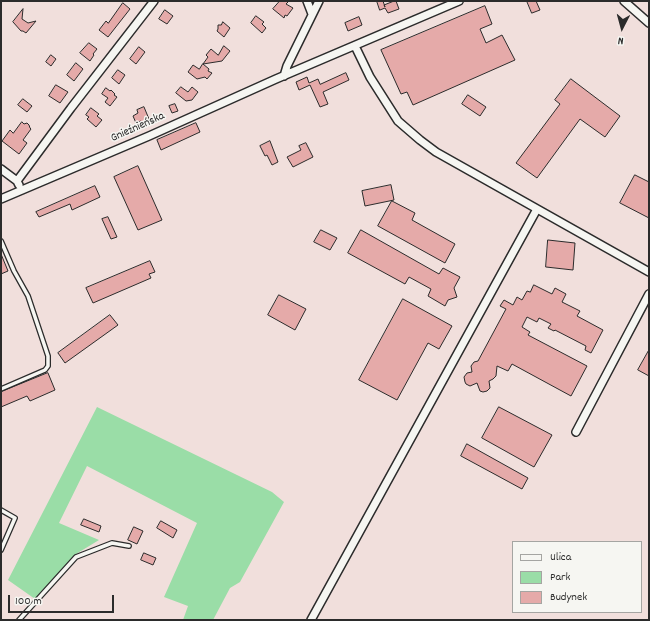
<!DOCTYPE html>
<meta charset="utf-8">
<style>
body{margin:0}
#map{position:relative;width:650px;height:621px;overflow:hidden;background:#f1dfdc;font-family:Dekko,sans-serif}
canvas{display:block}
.frame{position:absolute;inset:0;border:2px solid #2b2b2b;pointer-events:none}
.legend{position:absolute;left:512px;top:541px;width:130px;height:72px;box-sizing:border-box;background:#f6f6f2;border:1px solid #a5a5a2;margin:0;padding:5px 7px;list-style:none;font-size:12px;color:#2b2b2b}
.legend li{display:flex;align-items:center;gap:8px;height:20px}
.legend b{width:20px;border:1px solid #a5a5a2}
.north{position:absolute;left:602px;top:8px;width:40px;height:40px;-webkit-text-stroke:3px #f6f6f2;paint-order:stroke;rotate:186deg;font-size:11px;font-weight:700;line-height:16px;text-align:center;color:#2b2b2b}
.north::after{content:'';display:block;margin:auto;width:14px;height:18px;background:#2b2b2b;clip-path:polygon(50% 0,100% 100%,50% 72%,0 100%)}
.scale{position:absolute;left:8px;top:595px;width:106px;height:18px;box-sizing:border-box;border:2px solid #2b2b2b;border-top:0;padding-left:5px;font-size:12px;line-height:14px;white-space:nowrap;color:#2b2b2b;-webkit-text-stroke:3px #f6f6f2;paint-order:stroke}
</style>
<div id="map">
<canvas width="650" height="621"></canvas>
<div class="frame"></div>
<ul class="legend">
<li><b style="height:5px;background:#f6f6f2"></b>Ulica</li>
<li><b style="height:11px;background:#9adda7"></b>Park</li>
<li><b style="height:11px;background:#e5aaa9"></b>Budynek</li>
</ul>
<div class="north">N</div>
<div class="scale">100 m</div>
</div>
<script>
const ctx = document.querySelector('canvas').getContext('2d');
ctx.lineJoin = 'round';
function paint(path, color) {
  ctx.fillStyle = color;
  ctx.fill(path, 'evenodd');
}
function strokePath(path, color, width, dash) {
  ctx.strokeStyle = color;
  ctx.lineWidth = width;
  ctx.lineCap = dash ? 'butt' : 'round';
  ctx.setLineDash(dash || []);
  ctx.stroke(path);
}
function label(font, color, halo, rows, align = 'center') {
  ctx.font = font + ' Dekko,sans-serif';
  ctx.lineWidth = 3;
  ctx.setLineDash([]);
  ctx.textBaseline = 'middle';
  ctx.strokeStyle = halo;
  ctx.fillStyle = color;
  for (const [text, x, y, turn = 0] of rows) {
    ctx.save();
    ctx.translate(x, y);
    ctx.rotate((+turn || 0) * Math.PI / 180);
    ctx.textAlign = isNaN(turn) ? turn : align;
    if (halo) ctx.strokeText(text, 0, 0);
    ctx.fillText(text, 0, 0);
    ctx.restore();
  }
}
paint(new Path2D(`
 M 97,407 L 272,492 L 284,502 L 240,582 L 230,588 L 213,620 L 183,620 L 188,606 L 164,597 L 197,523 L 87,466 L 59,523 L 99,540 L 76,554 L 35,599 L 8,580 Z`), '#9adda7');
const building = new Path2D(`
 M 280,1 L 289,1 L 286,4 L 293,8 L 287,16 L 285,15 L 284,18 L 273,9 Z
 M 377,1 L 383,1 L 385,7 L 384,5 L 394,1 L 396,1 L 399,9 L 388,13 L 385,8 L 380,10 Z
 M 527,1 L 536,1 L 540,10 L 532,13 Z
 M 123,3 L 130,9 L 108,37 L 99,30 L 106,21 L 108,23 Z
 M 485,6 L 492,24 L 480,29 L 486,43 L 502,35 L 515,60 L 413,105 L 407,92 L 401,94 L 381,50 Z
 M 23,9 L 22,19 L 28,23 L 36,21 L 26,33 L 23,31 L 21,31 L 13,22 Z
 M 165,10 L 173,16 L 167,24 L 159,19 Z
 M 256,16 L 264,22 L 262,24 L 266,28 L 262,33 L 251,23 Z
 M 359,17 L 362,25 L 348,31 L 345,23 Z
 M 223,22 L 230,28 L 224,37 L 217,31 L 218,29 L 218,25 L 221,25 Z
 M 89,43 L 97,49 L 93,54 L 94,55 L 90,61 L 80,53 Z
 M 224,46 L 230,51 L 222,61 L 203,64 L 208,57 L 206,55 L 211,49 L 218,55 Z
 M 139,47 L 145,52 L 136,64 L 130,59 Z
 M 51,55 L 56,59 L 51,66 L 46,62 Z
 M 76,63 L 83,69 L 74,81 L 67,75 Z
 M 203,64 L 209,69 L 208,71 L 212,73 L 207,79 L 205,77 L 197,79 L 188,72 L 193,65 L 199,69 Z
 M 118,70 L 125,75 L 119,84 L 112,78 Z
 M 346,73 L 349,80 L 323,92 L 328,104 L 320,107 L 310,85 L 299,90 L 296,82 L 307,77 L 309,83 L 318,79 L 320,84 Z
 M 571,79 L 620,116 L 605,137 L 580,119 L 537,178 L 516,163 L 560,104 L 555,100 Z
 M 56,85 L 68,92 L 60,103 L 49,96 Z
 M 181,87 L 188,92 L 192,87 L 198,92 L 192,100 L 186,101 L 176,93 Z
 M 106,88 L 110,91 L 111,90 L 115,94 L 114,95 L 117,97 L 110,106 L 105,102 L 108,98 L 102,94 Z
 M 468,95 L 486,107 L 480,116 L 462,104 Z
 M 23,99 L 32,106 L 27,112 L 18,105 Z
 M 175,104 L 178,111 L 172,113 L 169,106 Z
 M 144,107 L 149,119 L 142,122 L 141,121 L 136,123 L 133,116 L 138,113 L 137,110 Z
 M 91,108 L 99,114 L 97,116 L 102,120 L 96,127 L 87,119 L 89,117 L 86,115 Z
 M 22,122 L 24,124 L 27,123 L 29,125 L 30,128 L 31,129 L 23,140 L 27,143 L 19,154 L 2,141 L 10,130 L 13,133 Z
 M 196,123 L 200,132 L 161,150 L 157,140 Z
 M 270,141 L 278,162 L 272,165 L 267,155 L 265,156 L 260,146 Z
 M 306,143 L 313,157 L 293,167 L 287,157 L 301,150 L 299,146 Z
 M 138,166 L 162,220 L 138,230 L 114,177 Z
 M 635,175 L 649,182 L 649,218 L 620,203 Z
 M 391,185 L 394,200 L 365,206 L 362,191 Z
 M 95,186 L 100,197 L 72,210 L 70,204 L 39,217 L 36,212 Z
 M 392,201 L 415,213 L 412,220 L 455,244 L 445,263 L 378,226 Z
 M 108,217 L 117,237 L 111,239 L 102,219 Z
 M 321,230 L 337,238 L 330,250 L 314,242 Z
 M 361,230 L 439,274 L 443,268 L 460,277 L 454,288 L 457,297 L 448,300 L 445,306 L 428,296 L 431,289 L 409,277 L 405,284 L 348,253 Z
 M 548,240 L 575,243 L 573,270 L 546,267 Z
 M 1,254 L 8,271 L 1,274 Z
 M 150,261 L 155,272 L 149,274 L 151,278 L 93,303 L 86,288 Z
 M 534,285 L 552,294 L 555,288 L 566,294 L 562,302 L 580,311 L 577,316 L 603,330 L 591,353 L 585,350 L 586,346 L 555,330 L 554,331 L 548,328 L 551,324 L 539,318 L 537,322 L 527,317 L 522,327 L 530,332 L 528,335 L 587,366 L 571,396 L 512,364 L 508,371 L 497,366 L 496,376 L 493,379 L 489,381 L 490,388 L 487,391 L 483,392 L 480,391 L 477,383 L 470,386 L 466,384 L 465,382 L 464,377 L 467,373 L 472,372 L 471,366 L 474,362 L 478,361 L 506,309 L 500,306 L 504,300 L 513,305 L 517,297 L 522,300 L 527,291 L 530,292 Z
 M 279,295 L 306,309 L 295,330 L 268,315 Z
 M 403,299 L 452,326 L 439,349 L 428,343 L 397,400 L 359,380 Z
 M 110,315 L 118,325 L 65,363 L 58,353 Z
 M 649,350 L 649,376 L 638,370 Z
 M 48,373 L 55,390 L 30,401 L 27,396 L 1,407 L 1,392 Z
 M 499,407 L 552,435 L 534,467 L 482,438 Z
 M 467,444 L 528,478 L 522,489 L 461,456 Z
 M 84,519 L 101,526 L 99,532 L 81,525 Z
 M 161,521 L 177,530 L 173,538 L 157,528 Z
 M 134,527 L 143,531 L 137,544 L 128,540 Z
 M 144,553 L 156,558 L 153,565 L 141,560 Z`);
paint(building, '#e5aaa9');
strokePath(building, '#2b2b2b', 1);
const service = new Path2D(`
 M 1,241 L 14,271 L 28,296 L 48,356 L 48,366 L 45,370 L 1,389
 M 1,510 L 15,518 L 1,550
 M 19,620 L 76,557 L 112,543 L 129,546`);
const minor = new Path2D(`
 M 307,1 L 312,14
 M 624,1 L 649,23
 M 355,46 L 370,77 L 398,121 L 420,140 L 436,152 L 649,272
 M 284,76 L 287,66 L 319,1
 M 1,169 L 17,181 L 19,185
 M 17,181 L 71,108 L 154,1
 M 1,199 L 149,136 L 276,79 L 459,1
 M 576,432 L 649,294
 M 311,620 L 537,209`);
strokePath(service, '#2b2b2b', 6);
strokePath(minor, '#2b2b2b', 10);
strokePath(service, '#f6f6f2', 3.5);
strokePath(minor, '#f6f6f2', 7);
label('12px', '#2b2b2b', '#f6f6f2', [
 ["Gnieźnieńska",138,128,-24]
]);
</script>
